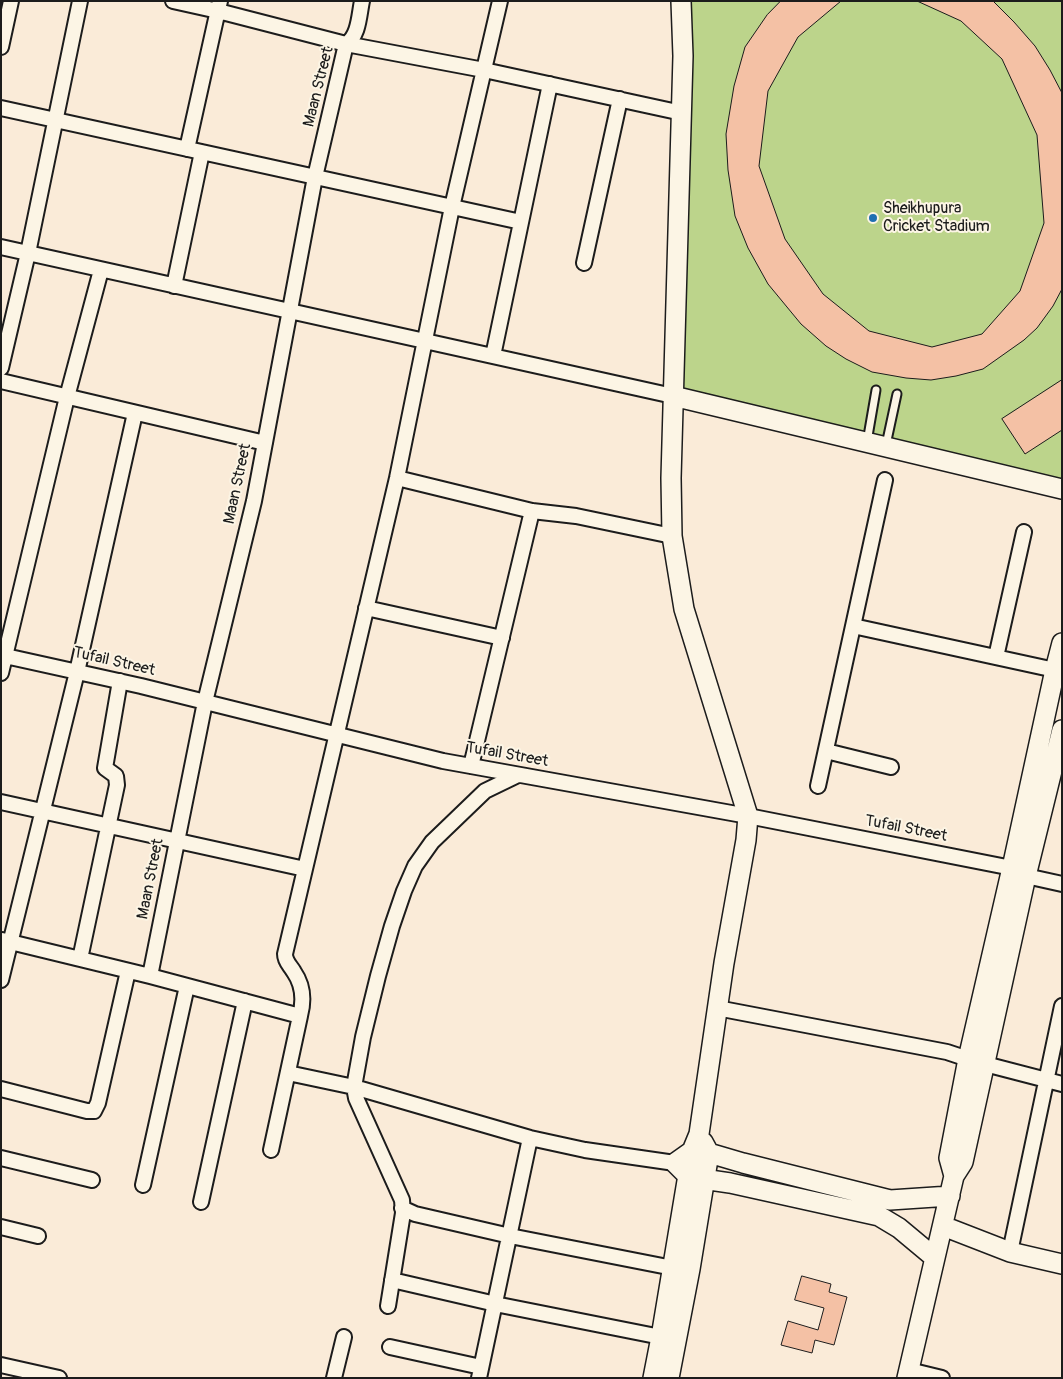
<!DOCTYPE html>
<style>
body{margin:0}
#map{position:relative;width:1063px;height:1379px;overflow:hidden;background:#faebd8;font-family:Pangolin,sans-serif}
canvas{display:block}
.frame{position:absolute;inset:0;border:2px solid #1c1c1c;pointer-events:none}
</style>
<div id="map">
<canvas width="1063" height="1379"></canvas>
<div class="frame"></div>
</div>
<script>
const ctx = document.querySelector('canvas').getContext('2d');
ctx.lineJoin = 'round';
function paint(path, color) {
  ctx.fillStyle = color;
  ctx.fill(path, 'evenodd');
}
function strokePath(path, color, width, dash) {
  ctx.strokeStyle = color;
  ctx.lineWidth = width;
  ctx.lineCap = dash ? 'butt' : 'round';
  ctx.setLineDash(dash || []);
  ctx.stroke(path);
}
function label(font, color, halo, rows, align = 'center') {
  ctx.font = font + ' Pangolin,sans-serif';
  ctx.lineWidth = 4;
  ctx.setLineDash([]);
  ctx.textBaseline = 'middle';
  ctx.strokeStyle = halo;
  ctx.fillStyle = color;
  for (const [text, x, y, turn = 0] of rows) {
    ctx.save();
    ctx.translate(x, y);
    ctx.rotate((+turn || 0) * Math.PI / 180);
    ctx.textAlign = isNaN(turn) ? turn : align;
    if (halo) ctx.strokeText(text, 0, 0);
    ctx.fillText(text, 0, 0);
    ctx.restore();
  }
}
paint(new Path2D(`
 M 684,1 L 1062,1 L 1062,486 L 680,392 Z`), '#bcd48b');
const building = new Path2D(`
 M 781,1 L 841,1 L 798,37 L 768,91 L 759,166 L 785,239 L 823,294 L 869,331 L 932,347 L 982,334 L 1020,291 L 1044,223 L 1037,135 L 1002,59 L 961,21 L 917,1 L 993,1 L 1014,22 L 1035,46 L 1050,70 L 1062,93 L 1062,289 L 1053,306 L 1037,328 L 1024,340 L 983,369 L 956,376 L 931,380 L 906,378 L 872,372 L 846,359 L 826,346 L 801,324 L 768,284 L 748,248 L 735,216 L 728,170 L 726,134 L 734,86 L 745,47 L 767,15 Z
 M 1062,380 L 1062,430 L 1025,454 L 1002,419 Z
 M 802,1276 L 831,1284 L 829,1292 L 847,1297 L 834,1345 L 815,1340 L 812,1353 L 781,1345 L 788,1321 L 818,1330 L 824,1308 L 795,1300 Z`);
paint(building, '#f4c1a5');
strokePath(building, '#1c1c1c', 1);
const lane = new Path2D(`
 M 867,442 L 876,390
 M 886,445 L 897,394`);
const street = new Path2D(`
 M 173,1 L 218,11 L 346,44 L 484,70 L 682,113
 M 1,47 L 11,1
 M 1,108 L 521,222
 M 187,149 L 220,1
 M 1,247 L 673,396
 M 584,263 L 620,99
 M 174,286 L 202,152
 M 493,356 L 550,84
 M 1,368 L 28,253 L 80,1
 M 1,381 L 265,443
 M 397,478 L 532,511 L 576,516 L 672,536
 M 366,608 L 502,638
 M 853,626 L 1055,670
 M 1,655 L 141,686 L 443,761 L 748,816 L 1012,868
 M 996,657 L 1024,532
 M 1,673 L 67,397 L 101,270
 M 826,751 L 891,767
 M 471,766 L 532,511
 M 818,786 L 885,480
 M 1,802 L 305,869
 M 1026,876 L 1062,884
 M 2,940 L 150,976 L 300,1016 L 271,1150
 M 80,959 L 117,785 L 116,776 L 105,768 L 120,681
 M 150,976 L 205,702 L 254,501 L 315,177 L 346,44 C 359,36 359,15 362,1
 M 1,980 L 77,672 L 135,413
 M 717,1008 L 947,1052 L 968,1059
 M 300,1016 C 304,1001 303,985 294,972 C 290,965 285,962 285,954 L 397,478 L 452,207 L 500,1
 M 985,1064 L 1062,1084
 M 288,1073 L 354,1087 L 530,1138 L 585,1150 L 675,1163
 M 1,1089 L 87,1111 L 94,1111 L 98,1103 L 128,971
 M 1,1158 L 92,1180
 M 143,1185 L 187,986
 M 201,1202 L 245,1001
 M 402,1208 L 415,1214 L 510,1236 L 673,1268
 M 1,1227 L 38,1236
 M 1010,1252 L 1062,1006
 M 392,1280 L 500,1305 L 661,1337
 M 388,1306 L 403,1213 L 402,1200 L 356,1098 L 354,1087 L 363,1037 L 378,976 L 392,926 L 404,891 L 415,866 L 432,842 L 485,791 L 518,775
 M 390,1347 L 481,1367
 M 1,1365 L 59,1378
 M 909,1370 L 942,1378
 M 334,1378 L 344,1337
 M 479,1378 L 530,1138`);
const secondary = new Path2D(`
 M 673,396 L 1062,489
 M 954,1176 L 949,1158 L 968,1059 L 1012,868 L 1055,670 L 1062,643
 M 943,1226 L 1010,1252 L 1062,1264
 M 935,1258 L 899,1228 L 879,1216 L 730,1183 L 689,1177 L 675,1163 L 692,1151 L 709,1153 L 743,1163 L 890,1200 L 950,1196
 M 653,1378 L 661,1337 L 692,1151 L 699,1134 L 724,963 L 746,840 L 748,816 L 684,609 L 672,536 L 671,478 L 683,56 L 681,1
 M 669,1378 L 690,1269 L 709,1153 L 703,1142
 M 907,1378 L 954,1176 L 963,1162 L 1026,876 L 1062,730`);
strokePath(lane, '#1c1c1c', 11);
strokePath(street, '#1c1c1c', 18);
strokePath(secondary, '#1c1c1c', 22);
strokePath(lane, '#fcf5e5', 7);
strokePath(street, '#fcf5e5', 14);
strokePath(secondary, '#fcf5e5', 19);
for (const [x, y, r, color] of [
 [873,218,5,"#1f6fb2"]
]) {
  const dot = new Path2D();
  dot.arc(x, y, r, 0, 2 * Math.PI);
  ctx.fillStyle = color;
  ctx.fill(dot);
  strokePath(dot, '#fcf5e5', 2);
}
label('16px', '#1c1c1c', '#fcf5e5', [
 ["Maan Street",319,87,-76],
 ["Maan Street",238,484,-78],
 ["Tufail Street",114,662,13],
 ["Tufail Street",507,755,10],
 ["Tufail Street",906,829,11],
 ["Maan Street",151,879,-79]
]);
label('16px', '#1c1c1c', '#fcf5e5', [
 ["Sheikhupura",883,209],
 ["Cricket Stadium",883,227]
], 'left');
</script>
